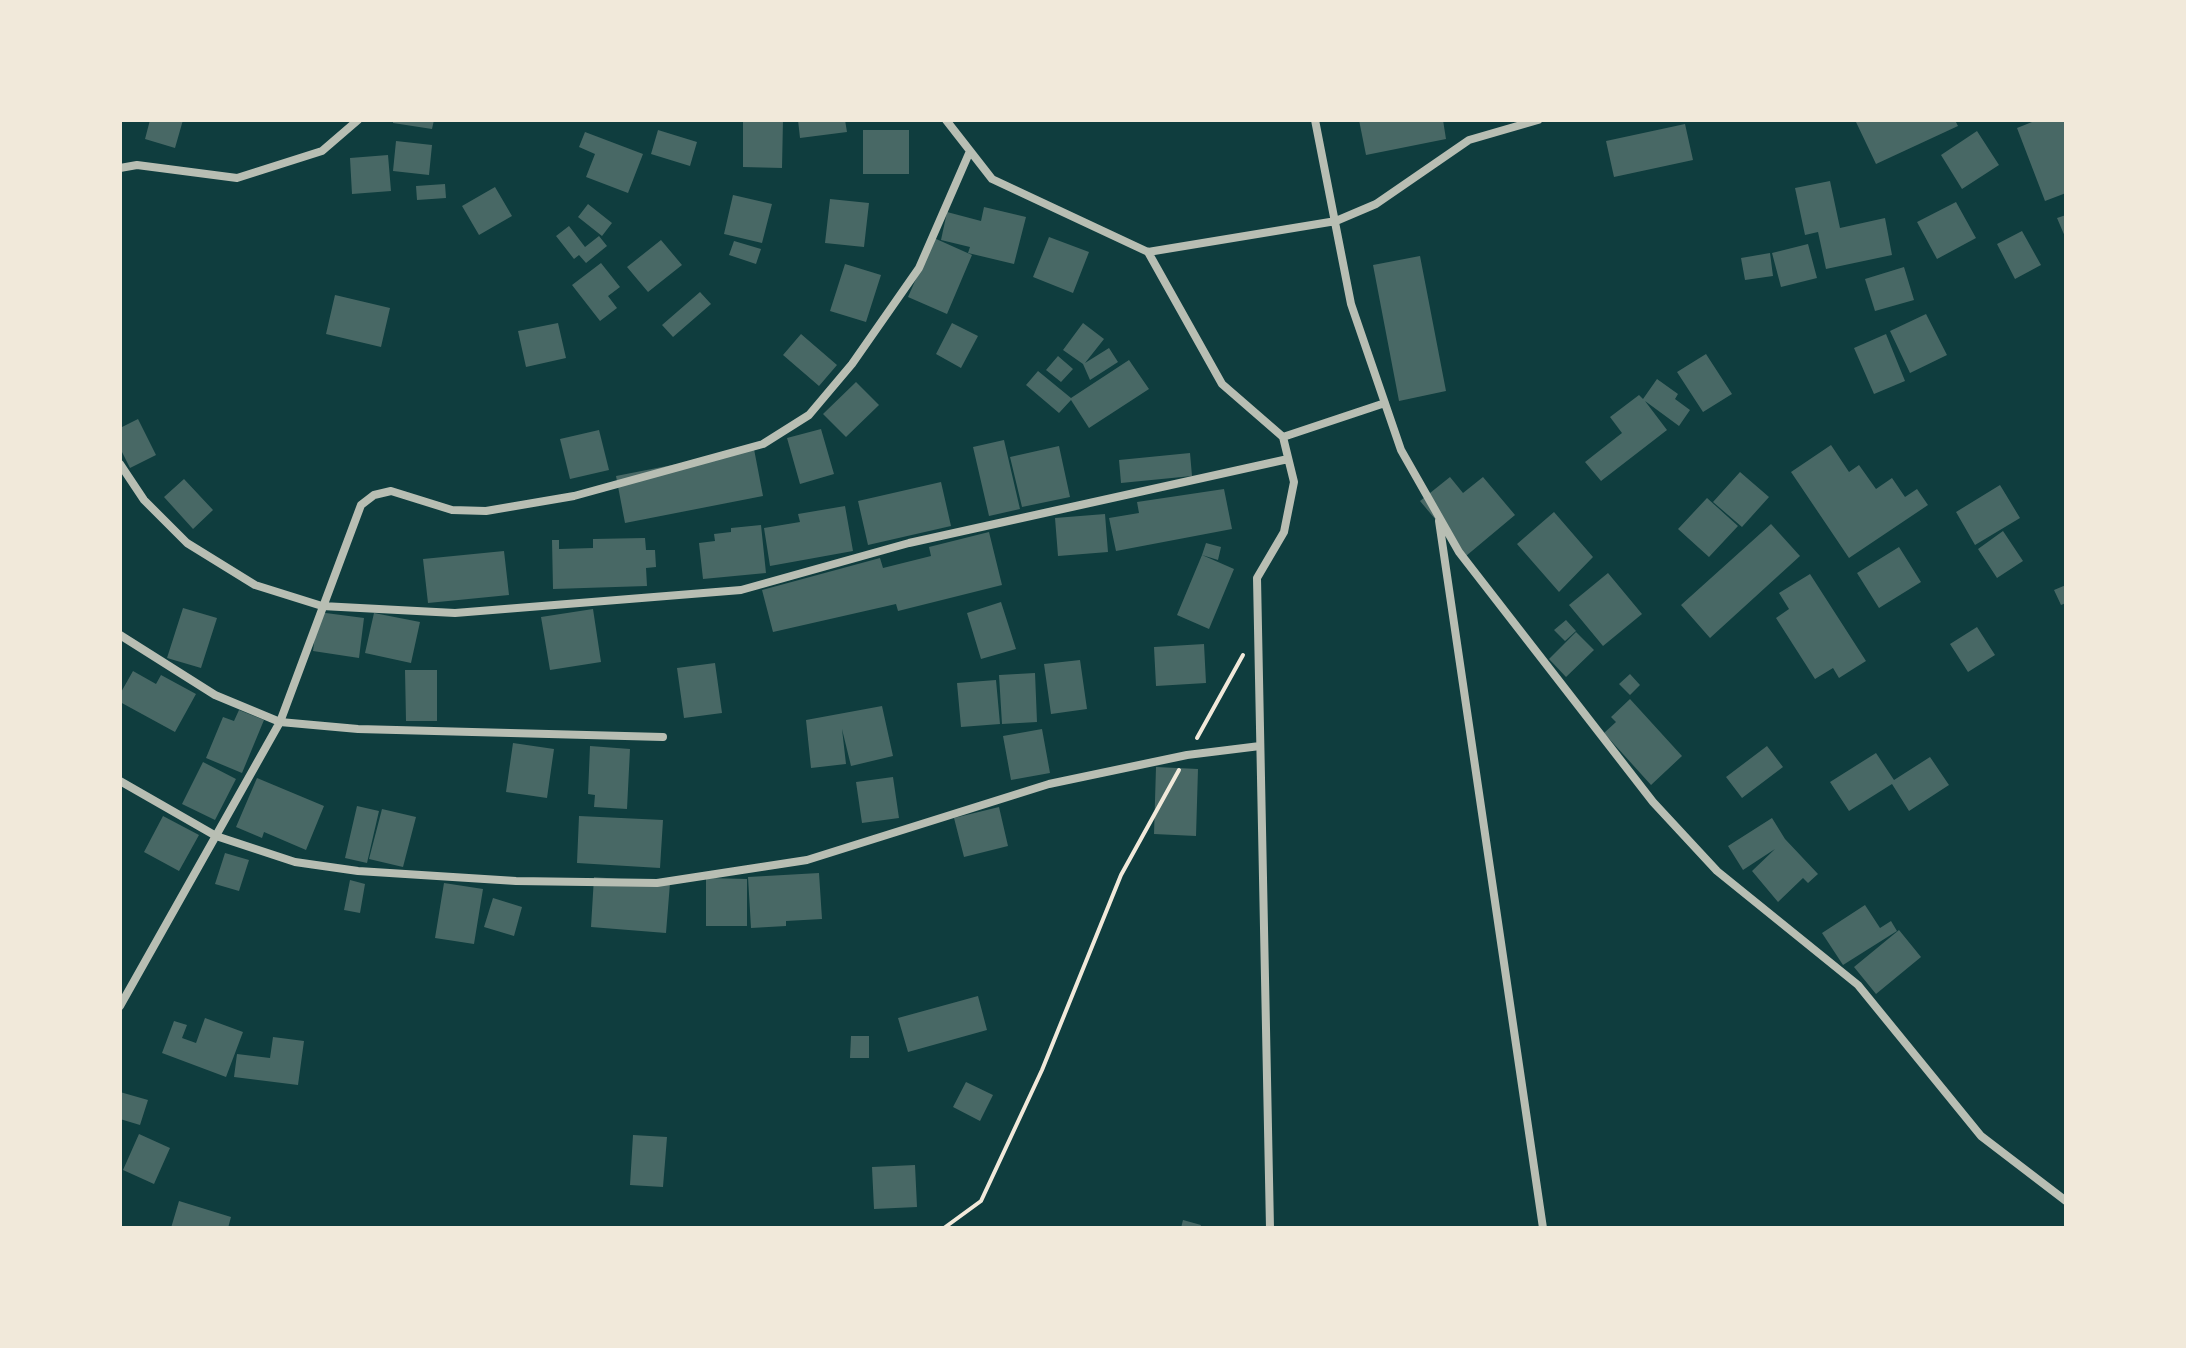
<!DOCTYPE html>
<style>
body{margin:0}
#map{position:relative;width:2186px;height:1348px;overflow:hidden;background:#0f3d3e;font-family:Ubuntu,sans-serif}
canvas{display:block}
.frame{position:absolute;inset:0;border:122px solid #f1e9da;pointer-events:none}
</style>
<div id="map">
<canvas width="2186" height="1348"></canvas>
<div class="frame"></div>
</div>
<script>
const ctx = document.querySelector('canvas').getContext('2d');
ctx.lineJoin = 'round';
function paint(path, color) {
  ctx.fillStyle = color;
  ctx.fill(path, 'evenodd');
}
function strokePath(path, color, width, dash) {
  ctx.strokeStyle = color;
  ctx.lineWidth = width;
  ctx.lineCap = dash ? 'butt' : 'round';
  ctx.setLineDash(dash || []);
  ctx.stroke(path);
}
paint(new Path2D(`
 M 150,120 L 183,120 L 175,148 L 145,139 Z
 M 393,120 L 434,120 L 432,129 L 393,123 Z
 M 743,120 L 783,120 L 782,168 L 743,167 Z
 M 798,120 L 845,120 L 847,132 L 800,138 Z
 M 1359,120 L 1443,120 L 1446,139 L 1366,155 Z
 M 1861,120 L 1955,120 L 1958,126 L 1876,164 L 1856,122 Z
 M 2037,120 L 2066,120 L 2066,193 L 2045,201 L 2017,128 Z
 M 1685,124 L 1693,160 L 1614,177 L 1606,141 Z
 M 658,130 L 697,142 L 690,166 L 651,154 Z
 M 863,130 L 909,130 L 909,174 L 863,174 Z
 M 1977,131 L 1999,165 L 1962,189 L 1941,155 Z
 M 585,132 L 643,154 L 628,193 L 586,177 L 595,154 L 579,147 Z
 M 396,141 L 432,145 L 429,175 L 393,171 Z
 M 388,155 L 391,191 L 352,194 L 350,158 Z
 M 1830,181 L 1840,228 L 1885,218 L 1892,255 L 1826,269 L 1818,232 L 1805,235 L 1795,188 Z
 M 445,184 L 446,198 L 417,200 L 416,186 Z
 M 495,187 L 512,216 L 479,235 L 462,206 Z
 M 733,195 L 772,204 L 762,243 L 724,234 Z
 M 830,199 L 869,203 L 864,247 L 825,243 Z
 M 1956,202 L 1976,238 L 1937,259 L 1917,222 Z
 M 588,204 L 612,223 L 602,236 L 578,217 Z
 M 984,207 L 1026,217 L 1014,264 L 968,253 L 970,247 L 941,240 L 947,212 L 981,221 Z
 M 2066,215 L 2066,239 L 2057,218 Z
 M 569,226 L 585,247 L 599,236 L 607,246 L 586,263 L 579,255 L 574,259 L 556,236 Z
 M 2022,231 L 2041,265 L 2015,279 L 1997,244 Z
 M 1049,237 L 1089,252 L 1073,293 L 1033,277 Z
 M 934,238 L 972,255 L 947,314 L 908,297 Z
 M 661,240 L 682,265 L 648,292 L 627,267 Z
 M 734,241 L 761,249 L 756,264 L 729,255 Z
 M 1808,244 L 1817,278 L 1781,287 L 1772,253 Z
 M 1770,253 L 1773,276 L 1745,280 L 1741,258 Z
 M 1420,256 L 1446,391 L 1399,401 L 1373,265 Z
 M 601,263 L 620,287 L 608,296 L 617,308 L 600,321 L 572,285 Z
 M 845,264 L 881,275 L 866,322 L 830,311 Z
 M 1904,267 L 1914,300 L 1875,311 L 1865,279 Z
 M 700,292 L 711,304 L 673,337 L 662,325 Z
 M 335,295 L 390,308 L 381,347 L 326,334 Z
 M 1926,314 L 1947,355 L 1910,373 L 1890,331 Z
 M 558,323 L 566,358 L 526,367 L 518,331 Z
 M 952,323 L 978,336 L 961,368 L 936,354 Z
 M 1083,323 L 1104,339 L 1085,363 L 1109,348 L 1118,362 L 1090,380 L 1083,364 L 1063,350 Z
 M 801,334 L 837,365 L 819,386 L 783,355 Z
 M 1886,334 L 1905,381 L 1874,394 L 1854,348 Z
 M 1706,354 L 1732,394 L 1703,412 L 1677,372 Z
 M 1058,356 L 1073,369 L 1061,382 L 1046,370 Z
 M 1129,360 L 1149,389 L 1089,428 L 1071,400 L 1059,413 L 1026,385 L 1038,371 L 1071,398 Z
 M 1657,379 L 1678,394 L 1675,399 L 1690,410 L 1679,426 L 1645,401 L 1667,430 L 1601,481 L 1585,462 L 1622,433 L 1610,417 L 1639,395 L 1643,399 Z
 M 856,382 L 879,405 L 846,437 L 823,414 Z
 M 138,419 L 156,455 L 130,468 L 120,448 L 120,428 Z
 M 821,429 L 834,474 L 800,484 L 787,438 Z
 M 599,430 L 609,470 L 570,479 L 560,439 Z
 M 1004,440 L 1020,509 L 989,516 L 973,447 Z
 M 1831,445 L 1849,472 L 1859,465 L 1876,489 L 1892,478 L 1905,497 L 1917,489 L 1928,505 L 1849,558 L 1791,472 Z
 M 1059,446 L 1070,497 L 1022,507 L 1010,457 Z
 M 754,449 L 763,496 L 625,523 L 616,476 Z
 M 1190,453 L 1192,476 L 1121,483 L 1119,460 Z
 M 1740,472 L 1769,497 L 1742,527 L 1713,502 Z
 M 1450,477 L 1463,493 L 1483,477 L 1515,515 L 1466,556 L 1420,501 Z
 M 184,479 L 213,510 L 193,529 L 164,497 Z
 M 941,482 L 951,526 L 868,545 L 858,501 Z
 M 2000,485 L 2020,518 L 1975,545 L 1956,512 Z
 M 1224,489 L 1232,529 L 1116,551 L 1109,518 L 1139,513 L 1137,502 Z
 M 1707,498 L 1738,526 L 1709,557 L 1678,529 Z
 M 845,506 L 853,551 L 770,566 L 764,528 L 800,522 L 798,514 Z
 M 1554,512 L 1593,557 L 1559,592 L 1517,544 Z
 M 1105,514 L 1108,552 L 1058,556 L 1055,518 Z
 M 1771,524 L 1800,556 L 1710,638 L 1681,605 Z
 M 761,525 L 766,573 L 703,579 L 699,543 L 715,541 L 714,534 L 731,532 L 731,528 Z
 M 2003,531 L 2023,561 L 1997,578 L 1978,549 Z
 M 989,532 L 1002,585 L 898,611 L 896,604 L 773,632 L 762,590 L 880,558 L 883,568 L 931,556 L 929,547 Z
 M 645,538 L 646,550 L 655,550 L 656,567 L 646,568 L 647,586 L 553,589 L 552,540 L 559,540 L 559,549 L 593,548 L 593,539 Z
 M 1206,543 L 1221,547 L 1218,560 L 1202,555 Z
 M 1899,547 L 1921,582 L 1879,608 L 1857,573 Z
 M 504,551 L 509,595 L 428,603 L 423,559 Z
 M 1202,555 L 1234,569 L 1209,629 L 1177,615 Z
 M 1608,573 L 1642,614 L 1603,646 L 1569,605 Z
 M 1810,574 L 1866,661 L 1839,678 L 1833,668 L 1815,679 L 1776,618 L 1789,609 L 1779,593 Z
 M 2066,585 L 2066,603 L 2061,605 L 2054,590 Z
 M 1001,602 L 1016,649 L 981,659 L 967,613 Z
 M 183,608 L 217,618 L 201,668 L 167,658 Z
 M 593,609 L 601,662 L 550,670 L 541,617 Z
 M 318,612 L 364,618 L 359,658 L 313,651 Z
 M 374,613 L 420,622 L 411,663 L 365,653 Z
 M 1566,620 L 1576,631 L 1565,641 L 1554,630 Z
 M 1977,627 L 1995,655 L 1968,672 L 1950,644 Z
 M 1576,632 L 1594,650 L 1566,677 L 1549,659 Z
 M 1204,644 L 1206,683 L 1156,686 L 1154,647 Z
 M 1080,660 L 1087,709 L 1051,714 L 1044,664 Z
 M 715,663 L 722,713 L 684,718 L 677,668 Z
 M 405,670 L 437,670 L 437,721 L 406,721 Z
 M 133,671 L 156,684 L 161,675 L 196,694 L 175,732 L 120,702 L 120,694 Z
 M 1035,673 L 1037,722 L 1002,724 L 999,675 Z
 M 1630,674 L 1640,685 L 1630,695 L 1619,684 Z
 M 996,680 L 1000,724 L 961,727 L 957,683 Z
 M 1630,699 L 1682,756 L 1651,785 L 1604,733 L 1616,722 L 1611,717 Z
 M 882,706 L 893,756 L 851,766 L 842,729 L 846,764 L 811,768 L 806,720 Z
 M 239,710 L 264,720 L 242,773 L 206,758 L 223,717 L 234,721 Z
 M 1042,729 L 1050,773 L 1011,780 L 1003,736 Z
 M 513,743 L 554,749 L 547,798 L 506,792 Z
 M 590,746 L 630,749 L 627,809 L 594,807 L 595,795 L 588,794 Z
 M 1767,746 L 1783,767 L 1742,798 L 1726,777 Z
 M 1876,753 L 1894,780 L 1930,757 L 1949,785 L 1909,811 L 1892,784 L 1849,811 L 1830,782 Z
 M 203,762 L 236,779 L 215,820 L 182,804 Z
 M 1156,767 L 1198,769 L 1196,836 L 1154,834 Z
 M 893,777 L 899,818 L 862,823 L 856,782 Z
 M 257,778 L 324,806 L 306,850 L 264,832 L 262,838 L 236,827 Z
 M 357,806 L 379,811 L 367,863 L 345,858 Z
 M 999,807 L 1008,846 L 964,857 L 954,818 Z
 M 382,809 L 416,817 L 403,867 L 369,859 Z
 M 163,816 L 199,835 L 179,871 L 144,852 Z
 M 579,816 L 663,820 L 660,868 L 577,863 Z
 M 1772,818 L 1785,839 L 1818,874 L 1808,883 L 1803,878 L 1778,902 L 1752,871 L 1775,849 L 1743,870 L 1728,846 Z
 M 225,853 L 249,860 L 239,891 L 215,884 Z
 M 819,873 L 822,919 L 786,921 L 786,926 L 751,928 L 748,877 Z
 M 594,877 L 670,883 L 666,933 L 591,927 Z
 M 706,878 L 747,879 L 747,926 L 706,926 Z
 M 350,880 L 365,884 L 360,913 L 344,910 Z
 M 444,883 L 483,889 L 474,944 L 435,938 Z
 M 493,898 L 522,907 L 514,936 L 484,927 Z
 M 1865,905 L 1880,928 L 1891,921 L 1897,931 L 1843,965 L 1822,933 Z
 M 1899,930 L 1921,957 L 1876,994 L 1854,967 Z
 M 978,996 L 987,1030 L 908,1052 L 898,1018 Z
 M 205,1018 L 243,1032 L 226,1077 L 162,1053 L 174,1021 L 187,1025 L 182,1038 L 196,1043 Z
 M 851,1036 L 869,1036 L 869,1058 L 850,1058 Z
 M 273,1037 L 304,1041 L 298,1085 L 234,1077 L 237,1054 L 270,1058 Z
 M 966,1082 L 993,1095 L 980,1121 L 953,1107 Z
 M 120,1092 L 148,1100 L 140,1125 L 120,1119 Z
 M 139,1134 L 170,1148 L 154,1184 L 123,1170 Z
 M 633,1135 L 667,1137 L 663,1187 L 630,1185 Z
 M 915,1165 L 917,1207 L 874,1209 L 872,1167 Z
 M 179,1201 L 231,1217 L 228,1228 L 171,1228 Z
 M 1183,1220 L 1201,1225 L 1200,1228 L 1181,1228 Z`), '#486865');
strokePath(new Path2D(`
 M 1197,738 L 1243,655
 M 944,1228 L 981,1201 L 1042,1070 L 1121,875 L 1179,770`), '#f1e9da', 4);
strokePath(new Path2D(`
 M 946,120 L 992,179 L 1148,252 L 1336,221 L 1376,204 L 1469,140 L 1538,120
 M 1315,120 L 1351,304 L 1401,450 L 1459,552 L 1653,802 L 1717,871 L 1858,985 L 1981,1136 L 2066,1201
 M 120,168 L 137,165 L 237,178 L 322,151 L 358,120
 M 1148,252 L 1222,384 L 1283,437 L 1294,482 L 1284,532 L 1257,578 L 1270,1228
 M 1283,437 L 1385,403
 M 120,464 L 144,500 L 187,543 L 255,585 L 322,606 L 455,613 L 741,590 L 909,543 L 1288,459
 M 1439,521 L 1543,1228
 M 120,635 L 215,695 L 280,722 L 358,729 L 663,737
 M 120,781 L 216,836 L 295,862 L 358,871 L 516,881 L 657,883 L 807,860 L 1049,784 L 1187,755 L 1260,746
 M 120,1006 L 280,722 L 361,505 L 374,495 L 391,491 L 452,510 L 486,511 L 574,496 L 763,444 L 809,415 L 852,364 L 919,268 L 970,151`), '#b8beb3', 8);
</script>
